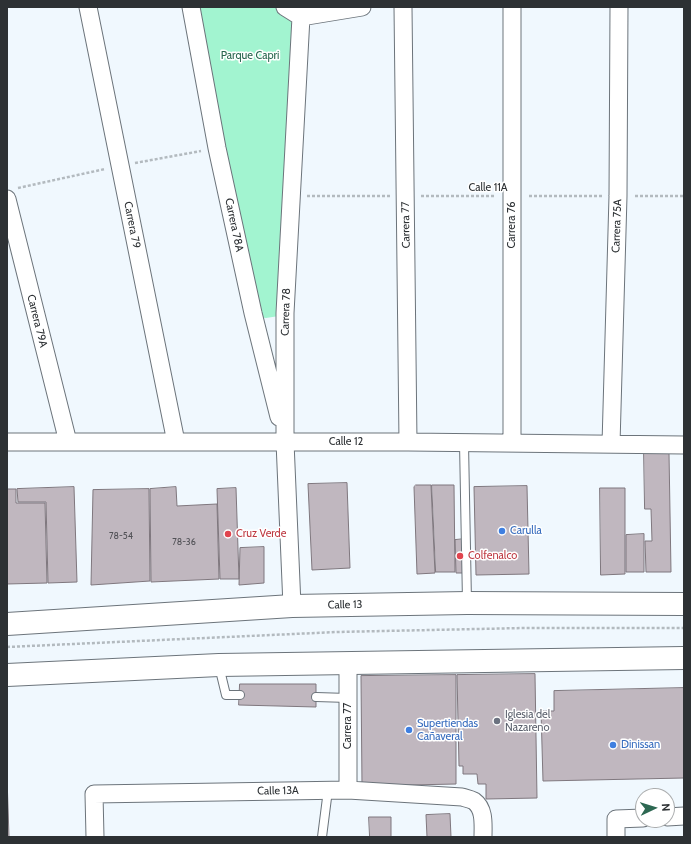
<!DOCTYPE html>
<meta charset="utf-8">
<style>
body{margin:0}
#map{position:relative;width:691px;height:844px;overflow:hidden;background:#f0f8fe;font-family:Cabin,sans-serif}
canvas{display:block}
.frame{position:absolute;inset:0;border:8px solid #2d3134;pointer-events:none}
.north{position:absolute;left:635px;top:788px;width:40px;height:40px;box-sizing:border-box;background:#fff;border:1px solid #abadae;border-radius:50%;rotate:86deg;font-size:11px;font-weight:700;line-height:16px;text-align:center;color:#2d3134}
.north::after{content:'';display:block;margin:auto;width:14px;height:18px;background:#2d6852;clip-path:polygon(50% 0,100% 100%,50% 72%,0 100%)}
</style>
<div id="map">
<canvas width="691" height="844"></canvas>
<div class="frame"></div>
<div class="north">N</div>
</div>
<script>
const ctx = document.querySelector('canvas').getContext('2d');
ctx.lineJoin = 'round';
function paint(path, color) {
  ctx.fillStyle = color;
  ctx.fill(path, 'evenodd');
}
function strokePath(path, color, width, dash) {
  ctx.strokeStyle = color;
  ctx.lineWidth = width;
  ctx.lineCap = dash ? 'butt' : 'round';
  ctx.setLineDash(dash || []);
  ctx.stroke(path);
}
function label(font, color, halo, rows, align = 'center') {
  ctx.font = font + ' Cabin,sans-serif';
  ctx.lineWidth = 3;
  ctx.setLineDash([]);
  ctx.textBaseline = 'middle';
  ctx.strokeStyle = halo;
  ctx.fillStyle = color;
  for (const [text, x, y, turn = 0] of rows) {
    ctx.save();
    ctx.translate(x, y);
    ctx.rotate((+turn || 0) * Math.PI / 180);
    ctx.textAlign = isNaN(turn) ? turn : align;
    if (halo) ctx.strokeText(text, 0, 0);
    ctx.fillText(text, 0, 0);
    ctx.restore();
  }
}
paint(new Path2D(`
 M 191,7 L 362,7 L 301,18 L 279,316 L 266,318 L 259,317 Z`), '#a2f4d0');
const building = new Path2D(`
 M 644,453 L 669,453 L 671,572 L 646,572 L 645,541 L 652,541 L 651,509 L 645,509 Z
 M 347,483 L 350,568 L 312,570 L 308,484 Z
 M 416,485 L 431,485 L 435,573 L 417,574 L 414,487 Z
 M 432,485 L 454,485 L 455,572 L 436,572 Z
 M 527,486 L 529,574 L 476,575 L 474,487 Z
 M 74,487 L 77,582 L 48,583 L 46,502 L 18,502 L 17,489 Z
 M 176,487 L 177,506 L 217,504 L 219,579 L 151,582 L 150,489 Z
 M 236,488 L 239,579 L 220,579 L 217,489 Z
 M 600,488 L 625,488 L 625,574 L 601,575 Z
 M 7,489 L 16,489 L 16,503 L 45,503 L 47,583 L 7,584 Z
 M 149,489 L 150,581 L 91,585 L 93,490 Z
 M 644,534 L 644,572 L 626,572 L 626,535 Z
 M 465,539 L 466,573 L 456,573 L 455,540 Z
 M 264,547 L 264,583 L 239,585 L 240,548 Z
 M 535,674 L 537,798 L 486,799 L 486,784 L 478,784 L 477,774 L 463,774 L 463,766 L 459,766 L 457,675 Z
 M 456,675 L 456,784 L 362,786 L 361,676 Z
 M 240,684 L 316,684 L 316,707 L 239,705 Z
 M 684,688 L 684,778 L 543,781 L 541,711 L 554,711 L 554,691 Z
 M 7,777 L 9,837 L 7,837 Z
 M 450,814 L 451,837 L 427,837 L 426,815 Z
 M 369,817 L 391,817 L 391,837 L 370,837 Z`);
paint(building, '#c0b7bf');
strokePath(building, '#7f777e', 1);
const service = new Path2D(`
 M 464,443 L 467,602
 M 219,666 L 226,695 L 240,695
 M 316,697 L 348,698
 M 322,837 L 328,790`);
const minor = new Path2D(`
 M 88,7 L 176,442
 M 191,7 L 217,148 L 253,313 L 279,417
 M 285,7 L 301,17 L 362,7
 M 403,7 L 408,442
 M 7,199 L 68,442
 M 7,442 L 408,442 L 684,445
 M 512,443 L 512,7
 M 611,444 L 618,196 L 619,7
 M 292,606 L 285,442 L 285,313 L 301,17
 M 348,790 L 348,663
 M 667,817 L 684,816
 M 95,837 L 94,794 L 348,790 L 462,797 C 465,798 470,799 474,801 C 485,809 483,825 483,837
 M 616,837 L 616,819 L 643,818`);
const secondary = new Path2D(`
 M 7,624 L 292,606 L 467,603 L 684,604
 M 7,675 L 219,665 L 684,658`);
strokePath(service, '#6c747b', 10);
strokePath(minor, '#6c747b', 19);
strokePath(secondary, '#6c747b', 24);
strokePath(new Path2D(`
 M 135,163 L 201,151
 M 18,188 L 105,169
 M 307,196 L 390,196
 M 421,196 L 496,196
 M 529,196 L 602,196
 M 635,196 L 684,196
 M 7,647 L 337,632 L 524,628 L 684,628`), '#b3babf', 2.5, [3, 2]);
strokePath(service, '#fff', 8);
strokePath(minor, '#fff', 17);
strokePath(secondary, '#fff', 22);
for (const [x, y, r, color] of [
 [502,531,4,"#3f7fe0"],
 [228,534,4,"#e0444e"],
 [460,556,4,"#e0444e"],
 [497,721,4,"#6b7280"],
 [409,730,4,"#3f7fe0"],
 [613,745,4,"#3f7fe0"]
]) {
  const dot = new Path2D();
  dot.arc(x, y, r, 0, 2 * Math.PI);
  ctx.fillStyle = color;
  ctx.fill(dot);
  strokePath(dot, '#fff', 1.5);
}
label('9px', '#525257', null, [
 ["78-54",121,536],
 ["78-36",184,542]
]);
label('11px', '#27654d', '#fff', [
 ["Parque Capri",250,56]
]);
label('11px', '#2d3134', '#fff', [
 ["Calle 11A",488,188],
 ["Carrera 79",132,225,79],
 ["Carrera 78A",234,225,78],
 ["Carrera 77",406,225,-91],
 ["Carrera 76",512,225,-90],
 ["Carrera 75A",617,226,-88],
 ["Carrera 78",286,312,-88],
 ["Carrera 79A",37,321,76],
 ["Calle 12",346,442],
 ["Calle 13",345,605,-1],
 ["Carrera 77",348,726,-90],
 ["Calle 13A",278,791,-1]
]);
label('11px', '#366cbe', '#fff', [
 ["Carulla",510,531],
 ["Supertiendas",417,724],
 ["Cañaveral",417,737],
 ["Dinissan",621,745]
], 'left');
label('11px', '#be3a42', '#fff', [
 ["Cruz Verde",236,534],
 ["Colfenalco",468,556]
], 'left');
label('11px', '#5b616d', '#fff', [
 ["Iglesia del",505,715],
 ["Nazareno",505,728]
], 'left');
</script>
